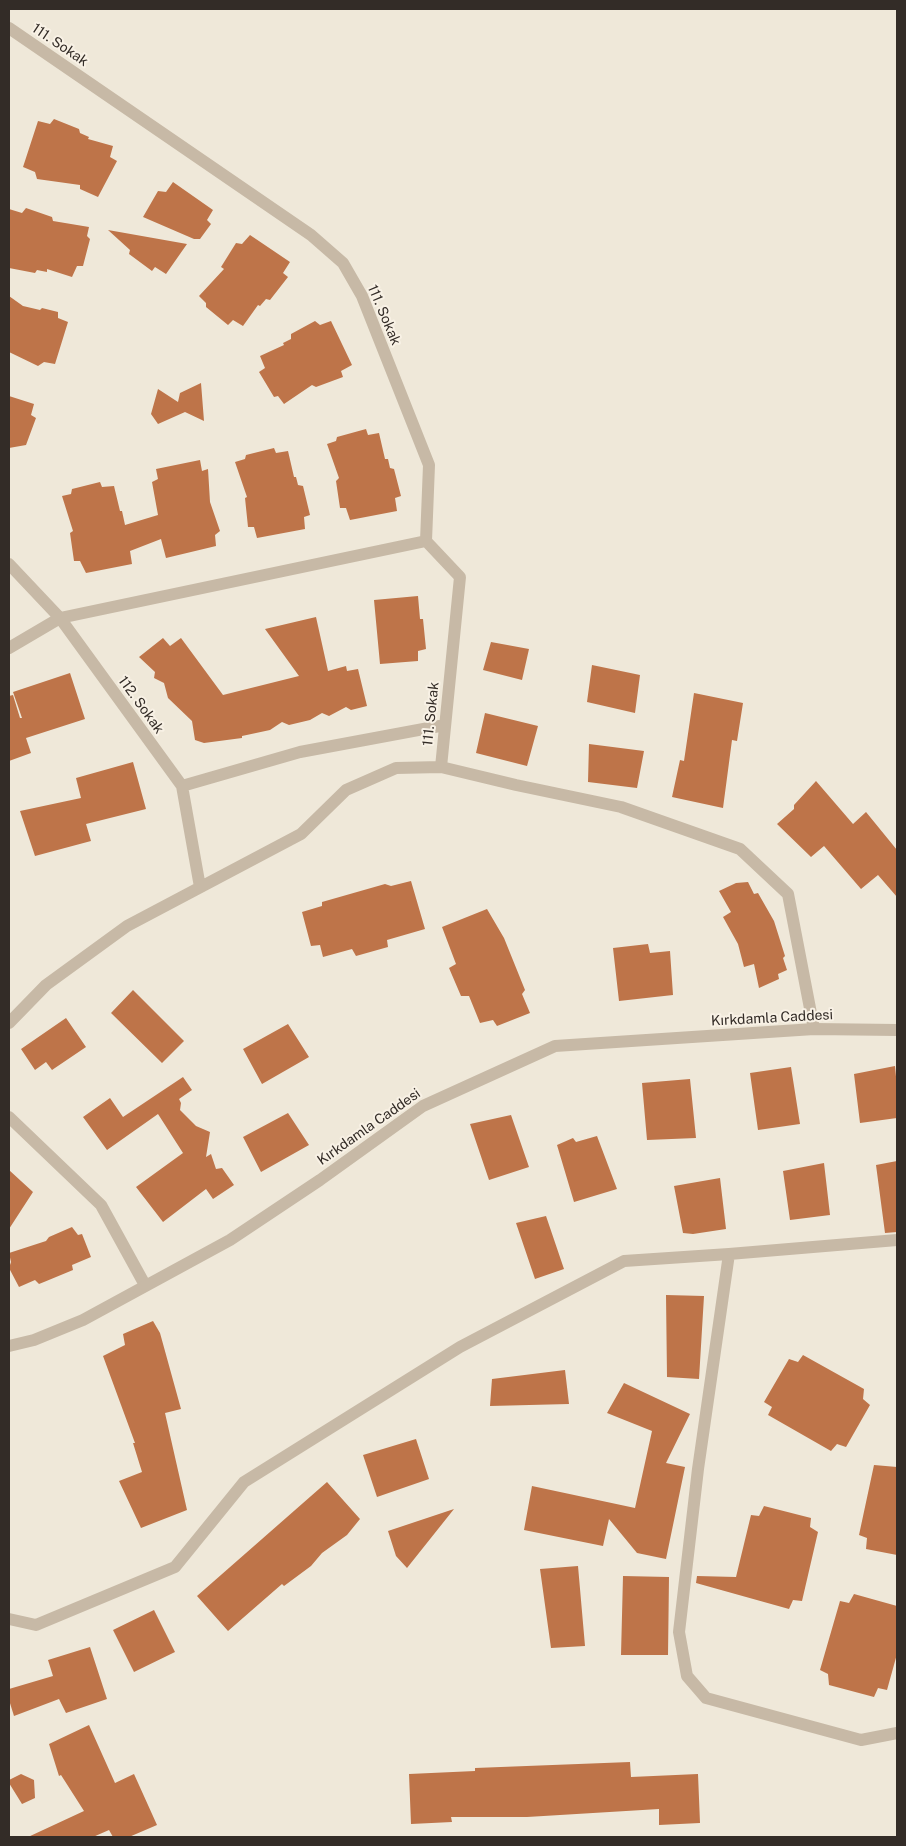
<!DOCTYPE html>
<meta charset="utf-8">
<style>
body{margin:0}
#map{position:relative;width:906px;height:1846px;overflow:hidden;background:#efe8d9;font-family:"Public Sans",sans-serif}
canvas{display:block}
.frame{position:absolute;inset:0;border:10px solid #332c27;pointer-events:none}
</style>
<div id="map">
<canvas width="906" height="1846"></canvas>
<div class="frame"></div>
</div>
<script>
const ctx = document.querySelector('canvas').getContext('2d');
ctx.lineJoin = 'round';
function paint(path, color) {
  ctx.fillStyle = color;
  ctx.fill(path, 'evenodd');
}
function strokePath(path, color, width, dash) {
  ctx.strokeStyle = color;
  ctx.lineWidth = width;
  ctx.lineCap = dash ? 'butt' : 'round';
  ctx.setLineDash(dash || []);
  ctx.stroke(path);
}
function label(font, color, halo, rows, align = 'center') {
  ctx.font = font + ' "Public Sans",sans-serif';
  ctx.lineWidth = 4;
  ctx.setLineDash([]);
  ctx.textBaseline = 'middle';
  ctx.strokeStyle = halo;
  ctx.fillStyle = color;
  for (const [text, x, y, turn = 0] of rows) {
    ctx.save();
    ctx.translate(x, y);
    ctx.rotate((+turn || 0) * Math.PI / 180);
    ctx.textAlign = isNaN(turn) ? turn : align;
    if (halo) ctx.strokeText(text, 0, 0);
    ctx.fillText(text, 0, 0);
    ctx.restore();
  }
}
paint(new Path2D(`
 M 54,119 L 79,129 L 80,133 L 89,137 L 88,139 L 113,146 L 110,157 L 117,161 L 98,197 L 80,189 L 80,185 L 37,179 L 35,172 L 23,167 L 38,121 L 50,124 Z
 M 173,182 L 213,210 L 207,220 L 211,224 L 200,239 L 194,239 L 143,217 L 158,191 L 166,192 Z
 M 26,208 L 52,217 L 53,221 L 89,227 L 87,236 L 90,239 L 83,266 L 77,266 L 72,277 L 47,269 L 47,272 L 37,270 L 35,273 L 9,268 L 9,209 L 22,213 Z
 M 108,230 L 187,244 L 166,274 L 155,267 L 152,271 L 129,254 L 130,250 Z
 M 250,235 L 290,262 L 283,273 L 288,277 L 270,300 L 266,299 L 260,306 L 258,305 L 243,326 L 233,320 L 228,325 L 206,307 L 206,303 L 199,296 L 224,269 L 221,267 L 236,243 L 242,244 Z
 M 9,296 L 23,306 L 40,310 L 42,308 L 58,312 L 58,318 L 68,322 L 55,364 L 44,362 L 38,366 L 9,352 Z
 M 315,321 L 320,325 L 331,321 L 352,365 L 341,371 L 343,377 L 316,387 L 312,385 L 284,404 L 278,396 L 274,397 L 259,372 L 265,368 L 260,356 L 284,345 L 283,343 L 291,339 L 291,334 Z
 M 201,383 L 204,421 L 185,412 L 158,424 L 151,414 L 158,389 L 178,402 L 180,393 Z
 M 9,396 L 34,404 L 31,415 L 36,418 L 26,445 L 9,448 Z
 M 366,429 L 368,435 L 379,433 L 385,459 L 388,459 L 390,468 L 394,469 L 401,496 L 395,498 L 397,511 L 350,520 L 346,508 L 340,508 L 336,481 L 339,478 L 327,444 L 336,441 L 337,437 Z
 M 274,448 L 276,453 L 288,451 L 294,477 L 296,477 L 298,485 L 303,486 L 310,515 L 304,517 L 305,529 L 257,538 L 254,527 L 248,527 L 245,498 L 247,497 L 235,462 L 245,459 L 246,455 Z
 M 200,460 L 202,471 L 208,469 L 210,502 L 220,531 L 215,535 L 216,546 L 166,558 L 161,539 L 130,551 L 132,564 L 86,573 L 80,561 L 74,561 L 70,533 L 73,531 L 62,496 L 71,494 L 72,489 L 100,482 L 102,487 L 114,486 L 120,511 L 122,511 L 125,525 L 158,515 L 152,482 L 158,479 L 156,469 Z
 M 418,596 L 420,619 L 423,619 L 426,649 L 418,651 L 418,661 L 380,664 L 374,600 Z
 M 316,617 L 328,671 L 346,666 L 347,671 L 358,669 L 367,706 L 351,710 L 346,707 L 329,716 L 322,713 L 310,720 L 289,725 L 282,722 L 270,730 L 242,736 L 242,738 L 204,743 L 195,740 L 192,721 L 168,698 L 164,683 L 154,678 L 155,672 L 139,657 L 163,638 L 170,646 L 181,638 L 223,695 L 299,676 L 265,629 Z
 M 491,642 L 529,649 L 522,680 L 483,670 Z
 M 592,665 L 640,675 L 635,713 L 587,702 Z
 M 70,673 L 85,719 L 26,738 L 31,753 L 9,761 L 9,696 L 13,695 L 20,718 L 22,718 L 13,692 Z
 M 694,693 L 743,703 L 737,741 L 732,740 L 723,808 L 672,797 L 680,760 L 684,761 Z
 M 485,713 L 538,726 L 527,766 L 476,753 Z
 M 589,744 L 644,751 L 637,788 L 588,782 Z
 M 133,762 L 146,809 L 86,824 L 91,841 L 35,856 L 20,811 L 81,798 L 76,778 Z
 M 816,781 L 853,824 L 866,812 L 897,850 L 897,897 L 878,875 L 861,889 L 824,846 L 811,857 L 777,824 L 794,809 L 794,805 Z
 M 411,881 L 425,929 L 387,940 L 388,947 L 356,956 L 352,949 L 323,957 L 320,945 L 311,946 L 302,912 L 322,906 L 322,902 L 385,884 L 391,886 Z
 M 748,882 L 754,894 L 758,893 L 774,921 L 785,956 L 783,958 L 787,970 L 778,974 L 779,979 L 759,988 L 754,964 L 744,967 L 738,944 L 723,917 L 731,912 L 719,891 L 736,883 Z
 M 487,909 L 504,938 L 525,990 L 522,994 L 530,1013 L 497,1026 L 493,1020 L 480,1023 L 469,996 L 461,996 L 449,968 L 456,964 L 442,927 Z
 M 648,944 L 650,953 L 670,951 L 673,995 L 619,1001 L 613,948 Z
 M 133,990 L 184,1041 L 162,1063 L 111,1013 Z
 M 66,1018 L 86,1047 L 52,1070 L 46,1062 L 35,1070 L 21,1049 Z
 M 288,1024 L 309,1057 L 262,1084 L 243,1049 Z
 M 895,1066 L 897,1087 L 897,1118 L 860,1123 L 854,1074 Z
 M 791,1067 L 800,1124 L 758,1130 L 750,1073 Z
 M 183,1077 L 192,1090 L 179,1099 L 181,1103 L 180,1110 L 196,1126 L 210,1132 L 206,1157 L 211,1154 L 216,1169 L 222,1168 L 234,1185 L 213,1199 L 206,1189 L 163,1222 L 136,1187 L 183,1153 L 158,1114 L 107,1150 L 83,1117 L 110,1098 L 123,1117 Z
 M 690,1079 L 696,1138 L 647,1140 L 642,1083 Z
 M 288,1113 L 309,1145 L 261,1172 L 243,1137 Z
 M 511,1115 L 529,1167 L 489,1180 L 470,1124 Z
 M 597,1136 L 617,1189 L 574,1202 L 557,1145 L 573,1138 L 576,1142 Z
 M 897,1161 L 897,1232 L 885,1233 L 876,1165 Z
 M 824,1163 L 830,1215 L 790,1220 L 783,1171 Z
 M 9,1170 L 33,1192 L 9,1229 Z
 M 720,1178 L 726,1229 L 693,1234 L 683,1233 L 674,1186 Z
 M 546,1216 L 564,1269 L 535,1279 L 516,1223 Z
 M 72,1227 L 78,1235 L 82,1234 L 91,1257 L 72,1265 L 73,1270 L 44,1282 L 39,1284 L 35,1280 L 19,1287 L 9,1268 L 11,1262 L 9,1253 L 46,1241 L 49,1237 Z
 M 666,1295 L 704,1296 L 699,1379 L 667,1377 Z
 M 153,1321 L 160,1333 L 181,1409 L 165,1413 L 187,1510 L 141,1528 L 119,1481 L 142,1472 L 133,1443 L 135,1443 L 103,1356 L 125,1345 L 123,1334 Z
 M 803,1355 L 864,1389 L 863,1399 L 870,1405 L 846,1447 L 837,1444 L 831,1451 L 768,1415 L 772,1407 L 764,1402 L 789,1359 L 798,1362 Z
 M 565,1370 L 569,1404 L 490,1406 L 492,1379 Z
 M 624,1383 L 690,1414 L 666,1463 L 685,1467 L 666,1559 L 637,1553 L 609,1519 L 603,1546 L 524,1530 L 532,1486 L 635,1508 L 652,1431 L 607,1413 Z
 M 416,1439 L 429,1479 L 377,1497 L 363,1455 Z
 M 874,1465 L 897,1467 L 897,1555 L 866,1549 L 867,1538 L 859,1535 Z
 M 327,1482 L 360,1519 L 347,1535 L 322,1553 L 311,1566 L 284,1586 L 282,1584 L 228,1631 L 197,1596 Z
 M 764,1506 L 811,1518 L 810,1527 L 818,1532 L 802,1601 L 793,1600 L 789,1609 L 696,1583 L 697,1576 L 736,1577 L 751,1515 L 759,1516 Z
 M 454,1509 L 407,1568 L 396,1556 L 388,1531 Z
 M 578,1566 L 585,1646 L 551,1648 L 540,1569 Z
 M 623,1576 L 669,1577 L 668,1655 L 621,1655 Z
 M 854,1594 L 897,1606 L 897,1654 L 887,1690 L 878,1688 L 874,1697 L 829,1685 L 828,1674 L 820,1670 L 840,1601 L 849,1603 Z
 M 154,1610 L 175,1652 L 134,1672 L 113,1630 Z
 M 90,1647 L 107,1699 L 66,1713 L 59,1699 L 14,1716 L 9,1700 L 9,1689 L 53,1676 L 48,1660 Z
 M 89,1725 L 115,1783 L 134,1774 L 157,1825 L 129,1837 L 113,1837 L 109,1830 L 93,1837 L 28,1837 L 84,1811 L 61,1775 L 59,1776 L 49,1744 Z
 M 630,1762 L 631,1777 L 698,1774 L 700,1823 L 659,1825 L 659,1809 L 527,1817 L 451,1817 L 452,1822 L 411,1824 L 409,1774 L 475,1771 L 475,1768 Z
 M 21,1774 L 34,1780 L 35,1798 L 22,1804 L 9,1783 L 9,1780 Z`), '#be7449');
strokePath(new Path2D(`
 M 9,28 L 311,235 L 343,263 L 362,296 L 429,465 L 426,541 L 460,577 L 441,767
 M 9,564 L 60,618 L 182,786 L 200,887
 M 9,648 L 60,618 L 426,541
 M 182,786 L 300,752 L 445,725
 M 9,1023 L 46,985 L 127,926 L 301,834 L 346,790 L 396,768 L 441,767 L 516,785 L 621,807 L 740,849 L 788,894 L 814,1029
 M 9,1117 L 101,1205 L 145,1285
 M 729,1254 L 698,1469 L 679,1632 L 687,1676 L 706,1698 L 861,1740 L 897,1733
 M 9,1619 L 36,1625 L 175,1567 L 244,1482 L 460,1347 L 624,1261 L 729,1254 L 897,1240`), '#c7b9a6', 12);
strokePath(new Path2D(`
 M 9,1346 L 34,1340 L 83,1320 L 230,1240 L 320,1180 L 423,1106 L 555,1046 L 814,1029 L 897,1030`), '#c7b9a6', 12);
label('14px', '#332c27', '#f8f1e5', [
 ["111. Sokak",60,45,34],
 ["111. Sokak",384,315,67],
 ["112. Sokak",141,705,54],
 ["111. Sokak",431,714,-84],
 ["Kırkdamla Caddesi",772,1018,-3],
 ["Kırkdamla Caddesi",369,1127,-35]
]);
</script>
